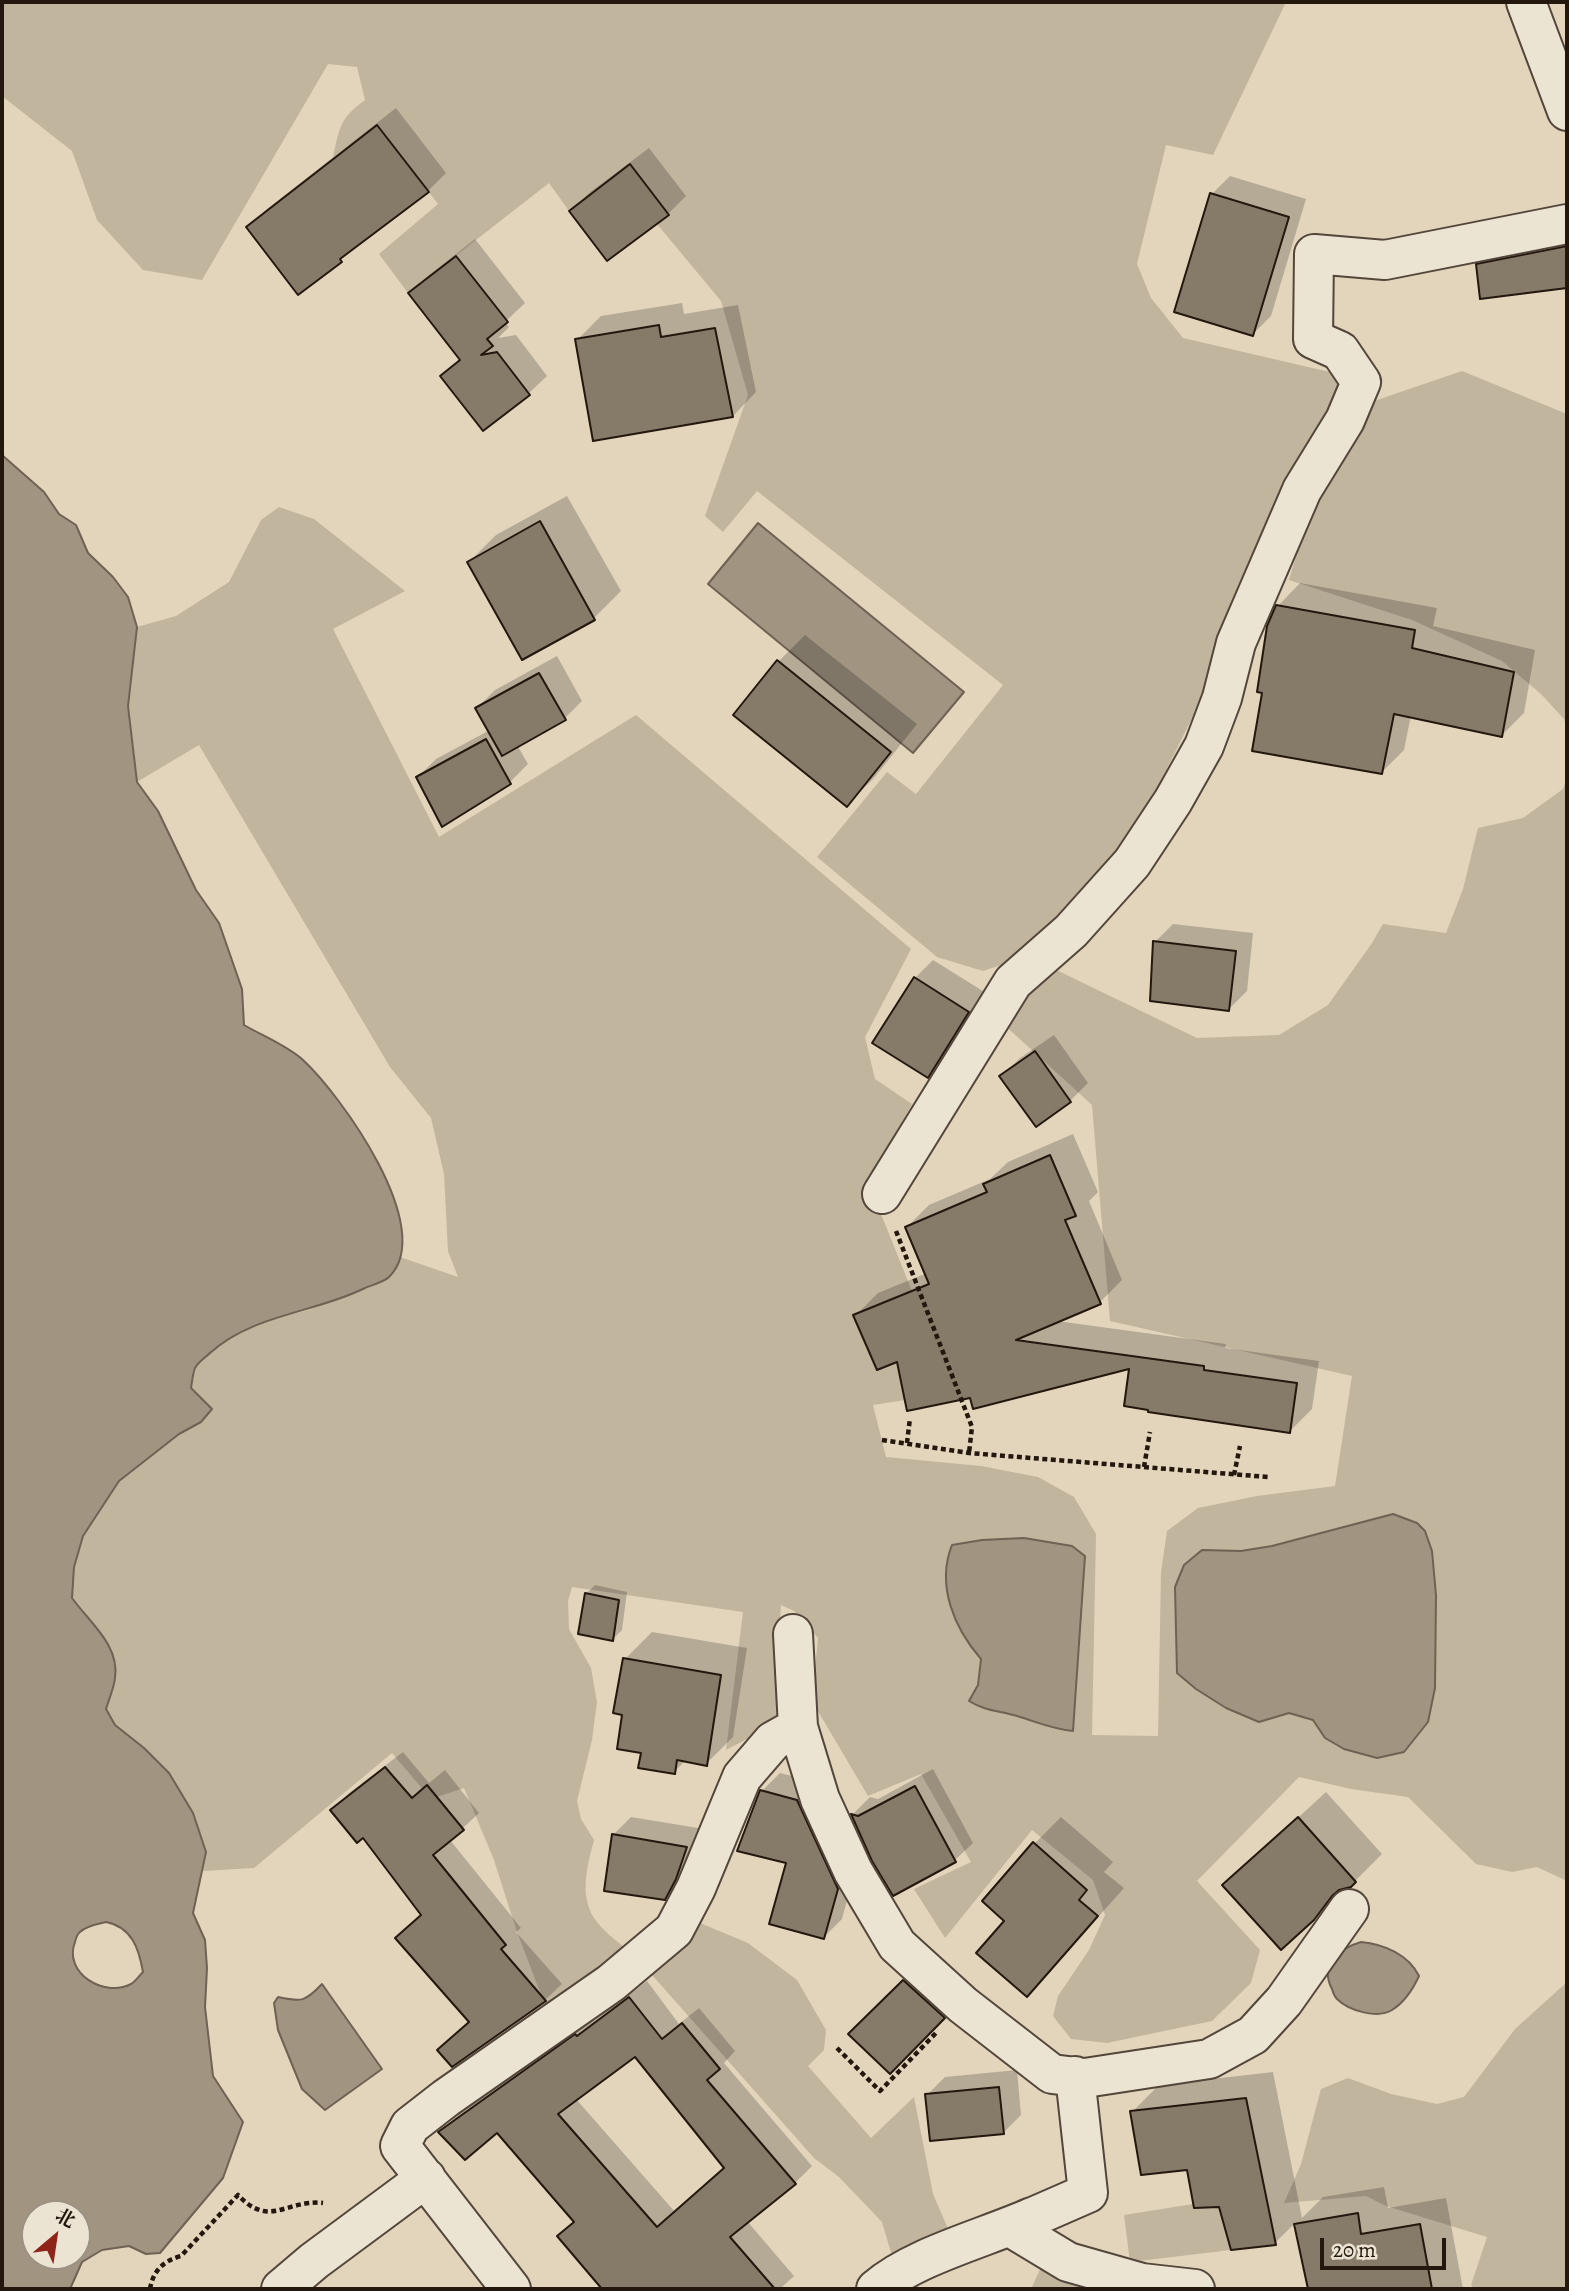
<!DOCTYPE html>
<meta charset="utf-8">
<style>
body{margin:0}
#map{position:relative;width:1569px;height:2291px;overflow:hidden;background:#e2d5bc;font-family:Alegreya,"Noto Serif SC",serif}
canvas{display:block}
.frame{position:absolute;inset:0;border:4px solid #23170e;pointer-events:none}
.north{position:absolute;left:21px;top:2200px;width:70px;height:70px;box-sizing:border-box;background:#ece4d3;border:2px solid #9c9284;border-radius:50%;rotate:29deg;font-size:19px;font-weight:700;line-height:28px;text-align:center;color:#23170e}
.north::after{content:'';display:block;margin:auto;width:24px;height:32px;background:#8f2418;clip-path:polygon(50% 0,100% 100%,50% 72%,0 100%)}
.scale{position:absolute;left:1320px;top:2238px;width:126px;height:32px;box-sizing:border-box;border:4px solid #23170e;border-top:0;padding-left:9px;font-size:21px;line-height:24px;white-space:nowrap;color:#23170e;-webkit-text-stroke:5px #ece4d3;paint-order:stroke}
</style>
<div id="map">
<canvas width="1569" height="2291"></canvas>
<div class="frame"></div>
<div class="north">北</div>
<div class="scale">20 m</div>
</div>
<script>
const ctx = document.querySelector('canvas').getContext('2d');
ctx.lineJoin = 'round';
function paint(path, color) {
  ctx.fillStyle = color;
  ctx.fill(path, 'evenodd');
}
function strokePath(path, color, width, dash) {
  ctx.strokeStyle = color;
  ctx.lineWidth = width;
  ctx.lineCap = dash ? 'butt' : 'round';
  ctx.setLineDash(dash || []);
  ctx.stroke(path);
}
paint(new Path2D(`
 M 2,2 L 1286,2 L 1213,155 L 1166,145 L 1137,264 L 1151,298 L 1183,338 L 1347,376 L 1239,602 L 1199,704 L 1135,833 L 1051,923 L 1013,961 L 983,971 L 937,957 L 817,857 L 887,772 L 916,794 L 1003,685 L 757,491 L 723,532 L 705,516 L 748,395 L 721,301 L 657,224 L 668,215 L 630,165 L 569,211 L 549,183 L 408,293 L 379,254 L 438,204 L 378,125 L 333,157 C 340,127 339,119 365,100 L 357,67 L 328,64 L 202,280 L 143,270 L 97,220 L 72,151 L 2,96 Z
 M 1462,371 L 1567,414 L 1567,728 L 1564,719 L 1541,694 L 1502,661 L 1412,620 L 1289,580 L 1323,465 L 1377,400 Z
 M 279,507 L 314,519 L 405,591 L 333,629 L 439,837 L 636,715 L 911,949 L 865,1037 L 875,1079 L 912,1104 L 871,1177 L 877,1204 L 912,1291 L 853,1315 L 877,1369 L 897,1362 L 905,1400 L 873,1405 L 886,1457 L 981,1466 L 1038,1477 L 1074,1497 L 1096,1534 L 1092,1735 L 1158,1736 L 1161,1572 L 1167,1531 L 1198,1508 L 1257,1496 L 1335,1486 L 1352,1376 L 1110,1321 L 1092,1105 L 1000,1021 L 1044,964 L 1197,1038 L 1279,1035 L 1328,1005 L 1372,943 L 1383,924 L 1446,933 L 1463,889 L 1478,828 L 1523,818 L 1563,789 L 1567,777 L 1567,1881 L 1537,1867 L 1512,1872 L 1476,1864 L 1408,1797 L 1351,1789 L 1299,1777 L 1197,1881 L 1260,1950 L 1251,1983 L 1212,2021 L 1107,2043 L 1071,2039 L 1053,2016 L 1058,1996 L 1089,1950 L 1105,1915 L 1093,1880 L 1032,1830 L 945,1938 L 914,1889 L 971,1862 L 921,1774 L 868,1796 L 812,1701 L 818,1638 L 794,1611 L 781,1605 L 779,1636 L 783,1720 L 726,1750 L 743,1612 L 572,1587 L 568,1601 L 569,1629 L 591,1668 L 597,1702 L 592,1740 L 577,1801 L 581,1819 L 594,1840 C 587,1867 578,1898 597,1922 C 606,1934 620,1943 631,1953 L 548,2013 L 517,1932 L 494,1860 L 464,1788 L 431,1799 L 392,1753 L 254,1868 L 202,1871 L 206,1852 L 169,1773 L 144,1748 L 115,1725 L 106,1709 L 115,1677 L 85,1616 L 72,1598 L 74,1567 L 83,1536 L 119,1481 L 179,1434 L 201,1422 L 212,1409 L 191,1388 L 196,1366 L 225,1340 L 271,1319 L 309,1310 L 358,1292 L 389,1277 L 400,1257 L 458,1277 L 448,1251 L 444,1174 L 431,1118 L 390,1067 L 199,745 L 137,782 L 128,706 L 137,627 L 176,616 L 229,582 L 261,520 Z
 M 700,1923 L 748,1943 L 797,1980 L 826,2030 L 824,2050 L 808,2066 L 871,2138 L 914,2097 L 933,2194 L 952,2238 L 894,2263 L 882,2222 L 839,2177 L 814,2158 L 645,1967 Z
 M 1567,1982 L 1567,2289 L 1474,2289 L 1471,2285 L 1487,2237 L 1386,2206 L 1366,2196 L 1284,2203 L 1301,2164 L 1321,2089 L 1348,2078 L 1391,2094 L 1437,2104 L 1464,2097 L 1515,2029 Z
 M 1193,2204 L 1194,2208 L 1219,2207 L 1231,2250 L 1130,2262 L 1124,2215 Z
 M 1043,2263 L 1110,2289 L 1031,2289 Z`), '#c2b59e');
const water = new Path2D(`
 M 2,455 L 44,492 L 59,514 L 76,525 L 88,553 L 113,577 L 128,597 L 137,627 L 128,706 L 137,782 L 158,811 L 196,890 L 219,923 L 242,989 L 244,1025 C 261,1035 288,1046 303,1060 C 340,1094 438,1229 389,1277 C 384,1282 372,1285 365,1288 C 315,1313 253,1314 210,1353 C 206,1357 198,1362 195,1368 C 193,1373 192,1382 191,1388 L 212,1409 L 201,1422 L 179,1434 L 119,1481 L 83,1536 L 74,1567 L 72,1598 C 89,1622 120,1645 115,1678 C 114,1688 109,1699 106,1709 L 115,1725 L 144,1748 L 169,1773 L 193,1813 L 206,1852 L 193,1913 L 205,1940 L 207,1968 L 205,2007 L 213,2076 L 243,2122 L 223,2178 L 160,2253 L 146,2254 L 129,2246 L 102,2250 L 82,2262 L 70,2289 L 2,2289 ZM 106,1922 C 132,1927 139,1949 143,1972 C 139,1976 135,1982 131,1984 C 104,1998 63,1973 75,1942 C 76,1938 77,1934 80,1932 C 86,1926 97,1924 106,1922 ZM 77,2214 L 77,2256 L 35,2256 L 35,2214 Z
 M 758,523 L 964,692 L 913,753 L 708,584 Z
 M 1393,1514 L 1417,1523 L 1425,1531 L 1432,1551 L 1436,1595 L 1435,1688 L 1428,1722 L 1404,1752 L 1377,1758 L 1344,1749 L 1325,1738 L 1313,1720 L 1289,1713 L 1259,1722 L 1226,1708 L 1196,1689 L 1177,1673 L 1175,1587 L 1184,1565 L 1202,1550 L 1241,1551 L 1272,1546 Z
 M 1024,1538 L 1072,1546 L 1085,1556 L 1073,1731 C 1052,1729 1037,1722 1017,1716 C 998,1710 987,1712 969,1701 L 978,1685 L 981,1659 C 954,1628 936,1585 952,1545 L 982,1540 Z
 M 1361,1942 C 1384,1944 1409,1955 1419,1976 C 1413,1989 1405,2002 1392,2010 C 1378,2019 1349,2011 1337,1999 C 1334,1996 1333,1992 1332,1989 C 1319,1965 1340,1948 1361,1942 Z
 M 322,1984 L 382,2069 L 325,2110 L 302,2089 L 278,2030 L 274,2003 L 278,1997 C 302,2002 305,2002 322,1984 Z`);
paint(water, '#a19481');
strokePath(water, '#6f6253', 2);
paint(new Path2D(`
 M 396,108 L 446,173 L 428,191 L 357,244 L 340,260 L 249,227 L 267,209 Z
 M 649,148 L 686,196 L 668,214 L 571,211 L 589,193 Z
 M 1230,176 L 1306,199 L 1271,316 L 1253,334 L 1212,194 Z
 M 1567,226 L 1567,286 L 1482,297 L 1478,265 L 1505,238 Z
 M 475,239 L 525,303 L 505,322 L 509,327 L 498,338 L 516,335 L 547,376 L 529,393 L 483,428 L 442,376 L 461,358 L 410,294 L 428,276 Z
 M 682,303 L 684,314 L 738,305 L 756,392 L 733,416 L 577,340 L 601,316 Z
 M 567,496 L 621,591 L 594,618 L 523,658 L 469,562 L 496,535 Z
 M 1300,583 L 1437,608 L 1433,626 L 1535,650 L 1524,713 L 1502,735 L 1411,715 L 1404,750 L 1382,772 L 1264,691 L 1278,606 Z
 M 805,635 L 917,724 L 874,778 L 847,805 L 778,662 Z
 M 557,656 L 582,701 L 564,719 L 517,745 L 528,764 L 510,782 L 418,777 L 436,759 L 490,730 L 477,708 L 495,690 Z
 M 1173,924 L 1253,933 L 1247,991 L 1229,1009 L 1155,942 Z
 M 933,960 L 986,993 L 945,1058 L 928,1076 L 915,978 Z
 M 1054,1035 L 1088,1083 L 1070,1101 L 1002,1076 L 1020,1058 Z
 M 1073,1134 L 1098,1192 L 1089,1201 L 1122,1280 L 1100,1302 L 1057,1321 L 1226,1344 L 1225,1348 L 1319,1361 L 1312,1409 L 1290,1431 L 1131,1367 L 972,1396 L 899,1360 L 855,1316 L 878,1293 L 927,1273 L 907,1227 L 929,1205 L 990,1179 L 1008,1162 Z
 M 595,1585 L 627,1592 L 622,1630 L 613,1639 L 587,1593 Z
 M 652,1632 L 747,1648 L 733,1737 L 706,1764 L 686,1760 L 674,1772 L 643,1752 L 624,1714 L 625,1659 Z
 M 403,1752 L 429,1783 L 445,1770 L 479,1813 L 450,1840 L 521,1928 L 516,1932 L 562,1984 L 545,2000 L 452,2065 L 470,2021 L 397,1938 L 422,1914 L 364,1836 L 333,1810 L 349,1793 Z
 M 933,1769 L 973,1843 L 955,1860 L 874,1860 L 853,1814 L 870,1797 L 878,1799 Z
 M 780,1773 L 815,1782 L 855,1870 L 842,1919 L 824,1937 L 788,1862 L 762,1791 Z
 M 1326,1792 L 1382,1854 L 1350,1886 L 1344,1887 L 1313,1919 L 1225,1885 Z
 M 631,1817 L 704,1829 L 682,1880 L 664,1899 L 613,1835 Z
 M 1061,1817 L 1113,1862 L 1104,1872 L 1124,1888 L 1053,1968 L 1027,1995 L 1007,1921 L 1034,1844 Z
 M 922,1963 L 961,1999 L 890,2071 L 851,2034 Z
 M 647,1981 L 679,2024 L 699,2008 L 735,2051 L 724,2063 L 812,2166 L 795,2183 L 747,2221 L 794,2276 L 782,2287 L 784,2289 L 629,2289 L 621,2282 L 612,2289 L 605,2289 L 560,2237 L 576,2221 L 497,2131 L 441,2132 L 457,2115 L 593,2019 L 594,2021 ZM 635,2055 L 726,2167 L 675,2212 L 576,2099 Z
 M 1017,2070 L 1021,2115 L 1003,2133 L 927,2095 L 945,2077 Z
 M 1273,2072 L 1302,2218 L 1323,2197 L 1384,2187 L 1388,2208 L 1446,2198 L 1463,2289 L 1309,2289 L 1296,2222 L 1275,2243 L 1221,2205 L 1189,2168 L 1132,2112 L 1159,2085 Z`), '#0003');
const building = new Path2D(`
 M 377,125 L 429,192 L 340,259 L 342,262 L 298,295 L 246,227 Z
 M 630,164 L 669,215 L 607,261 L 569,211 Z
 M 1210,193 L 1289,217 L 1253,336 L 1174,312 Z
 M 1567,246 L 1567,288 L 1480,299 L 1476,264 Z
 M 456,256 L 508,322 L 487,339 L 493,346 L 481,355 L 497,352 L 530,395 L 483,431 L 440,376 L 460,360 L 408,293 Z
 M 659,325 L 661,337 L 715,328 L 733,417 L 593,441 L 575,339 Z
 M 540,521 L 595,620 L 522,660 L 467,562 Z
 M 1276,605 L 1415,630 L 1412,648 L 1514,672 L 1502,737 L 1394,714 L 1382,774 L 1252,751 L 1262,693 L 1257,692 L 1267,626 Z
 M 777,660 L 891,752 L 847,807 L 733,715 Z
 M 539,673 L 566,720 L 502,756 L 475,708 Z
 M 486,739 L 511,784 L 442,827 L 416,777 Z
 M 1153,941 L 1236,951 L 1229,1011 L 1150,1001 Z
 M 914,977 L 969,1012 L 928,1078 L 872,1043 Z
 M 1035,1051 L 1071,1102 L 1036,1127 L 999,1076 Z
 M 1050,1155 L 1076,1216 L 1065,1220 L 1101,1304 L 1016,1340 L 1204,1366 L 1204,1370 L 1297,1383 L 1290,1433 L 1148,1412 L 1148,1410 L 1124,1406 L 1129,1369 L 973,1409 L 970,1398 L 907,1411 L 897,1362 L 877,1370 L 853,1315 L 929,1284 L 905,1227 L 987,1192 L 983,1184 Z
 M 585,1593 L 619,1600 L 613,1641 L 578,1634 Z
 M 623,1658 L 721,1675 L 707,1766 L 677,1760 L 675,1774 L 638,1768 L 641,1753 L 617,1749 L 622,1715 L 613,1713 Z
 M 385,1767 L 412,1798 L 427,1785 L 464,1830 L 433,1855 L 506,1945 L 501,1949 L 546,2001 L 452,2067 L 437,2050 L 469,2022 L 395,1938 L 421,1915 L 363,1838 L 357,1843 L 330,1810 Z
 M 915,1786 L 956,1862 L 893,1896 L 872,1861 L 851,1814 L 858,1816 Z
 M 760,1790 L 797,1800 L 838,1889 L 824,1939 L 769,1924 L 786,1863 L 737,1851 Z
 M 1298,1817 L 1356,1882 L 1351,1887 L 1339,1890 L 1332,1896 L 1314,1920 L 1281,1950 L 1222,1885 Z
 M 612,1834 L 687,1847 L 676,1879 L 665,1900 L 604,1891 Z
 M 1033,1842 L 1087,1890 L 1079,1900 L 1098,1916 L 1027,1997 L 976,1953 L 1004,1921 L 982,1901 Z
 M 903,1980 L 945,2018 L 890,2074 L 848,2034 Z
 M 629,1997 L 662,2039 L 682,2023 L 720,2069 L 707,2080 L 796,2184 L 730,2237 L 775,2289 L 602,2289 L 557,2236 L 574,2222 L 497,2133 L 465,2160 L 438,2132 L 575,2034 L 577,2036 ZM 635,2057 L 724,2168 L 657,2227 L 558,2114 Z
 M 999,2087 L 1004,2134 L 930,2141 L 925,2094 Z
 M 1246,2098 L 1276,2245 L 1231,2250 L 1219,2207 L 1194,2208 L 1187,2170 L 1141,2175 L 1130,2111 Z
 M 1358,2213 L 1361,2234 L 1420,2224 L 1432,2289 L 1308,2289 L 1294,2224 Z`);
paint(building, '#867a68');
strokePath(building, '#23170e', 2);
const street = new Path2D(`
 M 1526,2 L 1567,111
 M 882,1194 L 1013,982 L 1071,931 L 1132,863 L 1173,801 L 1204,746 L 1222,698 L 1236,643 L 1302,490 L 1345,420 L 1361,382 L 1340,351 L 1313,339 L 1314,254 L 1385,260 L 1567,224
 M 793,1634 L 798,1727 L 820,1799 L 853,1871 L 897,1945 L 963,2005 L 1052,2074 L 1085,2078 L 1209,2059 L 1253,2035 L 1284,2001 L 1349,1909
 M 1075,2076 L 1088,2193 L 1010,2227 L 1068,2262 L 1142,2283 L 1195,2289
 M 281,2289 L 314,2261 L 426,2178
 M 511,2289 L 400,2146 L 410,2126 L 446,2098 L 611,1983 L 674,1930 L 696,1888 L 742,1777 L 773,1741 L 798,1727
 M 876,2289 C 914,2256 985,2238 1032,2217`);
strokePath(street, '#53463a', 42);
strokePath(new Path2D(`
 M 896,1231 L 972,1427 L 969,1453
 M 882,1440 L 969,1453 L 1268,1477
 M 907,1443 L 910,1418
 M 1144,1467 L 1150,1432
 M 1234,1475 L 1240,1446
 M 837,2048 L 880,2091 L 936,2033
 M 150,2289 C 153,2271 163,2261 181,2256 L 238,2195 C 270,2229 286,2199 323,2203`), '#23170e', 4.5, [5, 3.5]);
strokePath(street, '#ece4d3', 38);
</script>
